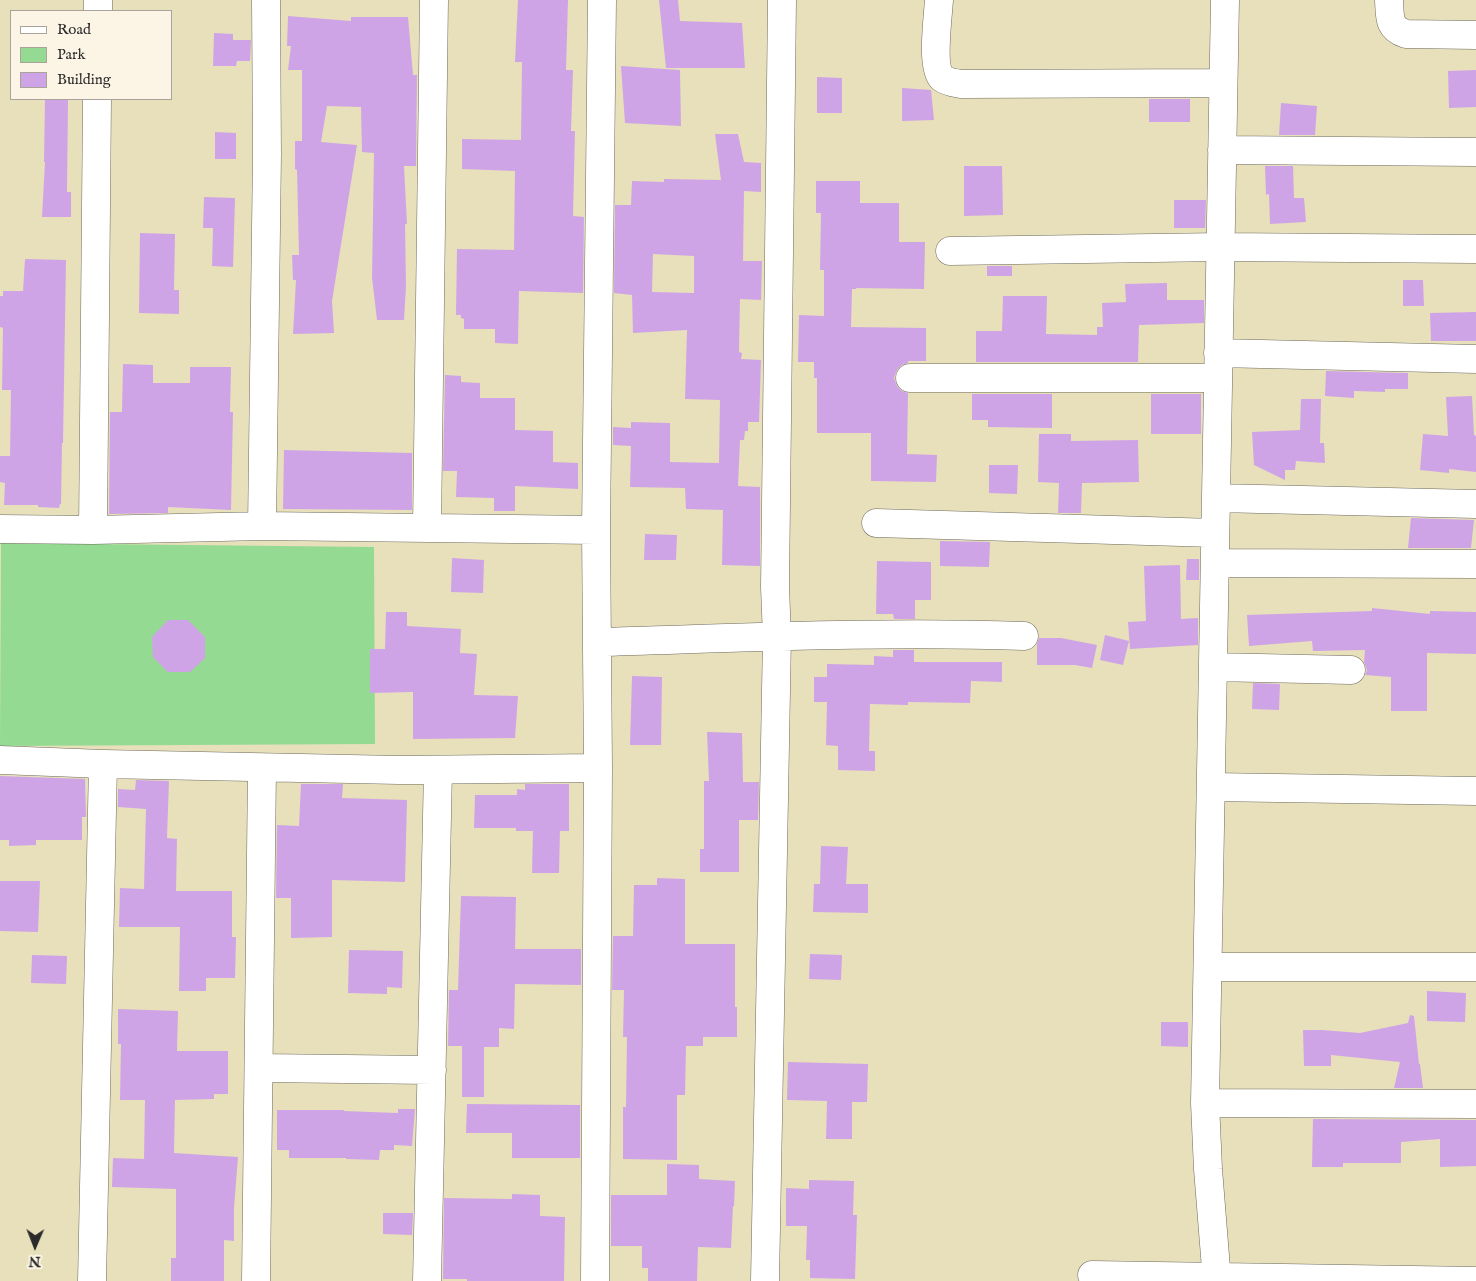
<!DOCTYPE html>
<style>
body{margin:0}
#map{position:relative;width:1476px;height:1281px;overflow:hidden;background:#e7e0bb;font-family:"IM FELL English",serif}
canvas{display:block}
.legend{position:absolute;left:10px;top:10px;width:162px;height:90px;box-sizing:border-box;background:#fcf5e5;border:1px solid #a8a49b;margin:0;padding:6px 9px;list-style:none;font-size:15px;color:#2b2b2b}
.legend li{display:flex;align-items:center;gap:10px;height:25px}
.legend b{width:25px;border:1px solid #a8a49b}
.north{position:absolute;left:10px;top:1221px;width:50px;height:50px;-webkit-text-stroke:4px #fcf5e5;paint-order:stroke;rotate:181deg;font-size:14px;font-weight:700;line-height:20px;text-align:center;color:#2b2b2b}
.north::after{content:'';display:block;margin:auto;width:18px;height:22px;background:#2b2b2b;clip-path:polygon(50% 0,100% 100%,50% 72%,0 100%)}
</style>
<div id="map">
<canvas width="1476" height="1281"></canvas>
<ul class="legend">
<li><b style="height:6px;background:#fff"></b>Road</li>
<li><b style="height:14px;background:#94da93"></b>Park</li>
<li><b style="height:14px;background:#cfa4e6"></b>Building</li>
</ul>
<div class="north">N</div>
</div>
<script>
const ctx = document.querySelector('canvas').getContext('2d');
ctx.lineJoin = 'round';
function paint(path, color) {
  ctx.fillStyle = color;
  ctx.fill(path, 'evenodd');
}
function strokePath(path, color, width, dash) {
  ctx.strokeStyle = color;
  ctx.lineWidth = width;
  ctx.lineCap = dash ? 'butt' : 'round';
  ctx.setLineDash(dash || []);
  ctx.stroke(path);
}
paint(new Path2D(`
 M 1,543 L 374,547 L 375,744 L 0,746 Z`), '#94da93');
paint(new Path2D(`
 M 518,0 L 568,0 L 566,70 L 573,70 L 571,131 L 575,131 L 573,216 L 584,217 L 583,293 L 519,291 L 518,344 L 495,343 L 495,329 L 464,329 L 464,319 L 461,318 L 461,315 L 456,315 L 457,249 L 514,250 L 515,171 L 462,169 L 462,139 L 521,140 L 522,62 L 515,62 Z
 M 659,0 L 678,0 L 680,21 L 742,23 L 745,68 L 666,68 Z
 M 288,16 L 351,21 L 351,17 L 408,17 L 413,75 L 417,75 L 416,166 L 404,166 L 407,224 L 405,224 L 406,286 L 404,320 L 377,320 L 372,278 L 374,153 L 362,152 L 361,107 L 327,106 L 321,142 L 357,145 L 332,301 L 334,333 L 293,334 L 296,280 L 293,280 L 292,255 L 299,255 L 297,170 L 295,169 L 295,141 L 302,141 L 302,70 L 288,70 L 291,46 L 287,46 Z
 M 214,33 L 233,34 L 233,40 L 251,40 L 250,61 L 237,61 L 236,66 L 213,66 Z
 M 621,66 L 680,70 L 681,126 L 625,123 Z
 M 1476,70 L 1476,107 L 1449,108 L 1448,71 Z
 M 817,77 L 842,78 L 842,113 L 817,113 Z
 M 902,88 L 931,90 L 934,120 L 902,121 Z
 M 45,99 L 68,99 L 67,192 L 71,192 L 71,217 L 42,217 L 45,162 L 44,162 Z
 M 1149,99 L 1190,99 L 1190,122 L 1149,122 Z
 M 1281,103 L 1317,106 L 1315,135 L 1279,135 Z
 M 215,132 L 236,133 L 236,159 L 215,159 Z
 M 715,134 L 738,134 L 744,162 L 761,163 L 761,192 L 744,191 L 743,261 L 762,261 L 761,300 L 740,299 L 739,352 L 742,353 L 741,359 L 761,360 L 759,422 L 748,422 L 748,431 L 745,431 L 744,440 L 740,440 L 738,486 L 760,487 L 760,566 L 722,565 L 723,510 L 686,509 L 685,488 L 630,487 L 631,446 L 613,445 L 613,427 L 631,428 L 631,422 L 670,423 L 670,462 L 719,463 L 720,400 L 685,399 L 687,330 L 633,333 L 632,295 L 614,293 L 615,205 L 631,205 L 632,181 L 664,182 L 664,179 L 721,180 ZM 653,254 L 694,256 L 694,293 L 652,292 Z
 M 964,166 L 1002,166 L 1003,215 L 964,216 Z
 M 1265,166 L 1293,166 L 1294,198 L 1304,198 L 1306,222 L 1270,224 L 1269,194 L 1266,195 Z
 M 816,181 L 860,181 L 860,203 L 899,203 L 899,242 L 925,242 L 924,289 L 856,288 L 856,289 L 852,289 L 851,327 L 926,328 L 926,361 L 908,361 L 908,363 L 902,365 L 897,370 L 894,378 L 897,386 L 902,391 L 908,393 L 907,454 L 937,455 L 936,482 L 871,481 L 871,433 L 817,433 L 817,378 L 814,378 L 814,362 L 798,362 L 799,315 L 824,316 L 824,270 L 820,270 L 821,213 L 816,213 Z
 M 204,197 L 235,198 L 233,267 L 212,266 L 213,228 L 203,228 Z
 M 1174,200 L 1206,200 L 1205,228 L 1174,228 Z
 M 140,233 L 175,234 L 174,290 L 179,290 L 179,314 L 139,313 Z
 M 25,259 L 66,260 L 63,443 L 62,443 L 61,504 L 60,504 L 59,508 L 38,507 L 38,505 L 4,505 L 5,483 L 0,482 L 0,456 L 10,456 L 11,390 L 2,390 L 3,328 L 0,327 L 0,296 L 3,296 L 3,291 L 23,291 Z
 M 987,266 L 1012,266 L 1012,276 L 987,276 Z
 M 1403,280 L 1423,280 L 1424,306 L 1403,306 Z
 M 1167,283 L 1167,300 L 1204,300 L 1204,323 L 1139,325 L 1138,362 L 976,362 L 976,331 L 1002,331 L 1003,296 L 1047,296 L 1046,334 L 1097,335 L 1097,327 L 1103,327 L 1102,303 L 1126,302 L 1125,284 Z
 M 1476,312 L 1476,341 L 1431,341 L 1430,313 Z
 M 123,364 L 153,365 L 153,383 L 190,383 L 190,367 L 231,367 L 230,412 L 233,412 L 231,510 L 168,507 L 168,513 L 109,514 L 110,412 L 122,412 Z
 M 1326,371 L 1408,373 L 1408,389 L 1385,389 L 1385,392 L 1354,391 L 1354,398 L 1325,396 Z
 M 445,375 L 461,376 L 461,382 L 480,383 L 480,398 L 515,398 L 515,430 L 553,431 L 553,462 L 578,463 L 578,489 L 515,486 L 515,511 L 494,511 L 494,498 L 456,497 L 457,471 L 443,471 Z
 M 972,394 L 1052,394 L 1052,428 L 988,427 L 988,420 L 972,420 Z
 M 1151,394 L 1201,394 L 1201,434 L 1151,434 Z
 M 1472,396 L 1474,435 L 1476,436 L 1476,472 L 1449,469 L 1449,473 L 1420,470 L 1423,434 L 1448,436 L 1446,397 Z
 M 1301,399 L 1321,399 L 1320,443 L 1324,443 L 1325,463 L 1296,461 L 1295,470 L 1285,470 L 1285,480 L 1254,465 L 1252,432 L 1300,430 Z
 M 1039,434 L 1071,434 L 1071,441 L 1138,440 L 1139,482 L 1082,483 L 1081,513 L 1058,513 L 1059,483 L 1038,482 Z
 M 284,450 L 412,453 L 412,510 L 283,509 Z
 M 989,465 L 1018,465 L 1017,494 L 989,493 Z
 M 1411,518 L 1474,520 L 1471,548 L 1408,548 Z
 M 645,534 L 677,535 L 676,560 L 644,560 Z
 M 940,541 L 990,542 L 989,567 L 940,566 Z
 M 452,558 L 484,560 L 483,593 L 451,592 Z
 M 1187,559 L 1199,559 L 1199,580 L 1186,580 Z
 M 877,561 L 931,562 L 931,600 L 915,600 L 915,619 L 894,619 L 893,614 L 876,614 Z
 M 1180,565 L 1181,619 L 1198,618 L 1198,645 L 1130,649 L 1128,622 L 1146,621 L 1144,566 Z
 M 1372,608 L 1430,614 L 1430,611 L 1476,612 L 1476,654 L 1427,653 L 1427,711 L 1391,711 L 1391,677 L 1365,675 L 1367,670 L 1364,662 L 1365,650 L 1313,651 L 1312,641 L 1249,646 L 1247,615 L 1372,611 Z
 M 386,612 L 407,612 L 407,626 L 461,629 L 460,653 L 477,654 L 474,695 L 518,696 L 515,738 L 413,739 L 413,692 L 370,693 L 370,649 L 385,649 Z
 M 168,620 L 188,620 L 205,637 L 205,658 L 190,672 L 168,672 L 153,657 L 152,637 Z
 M 1105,635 L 1129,641 L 1123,665 L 1100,660 Z
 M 1039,638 L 1061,638 L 1097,645 L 1092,668 L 1075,665 L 1037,665 L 1037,644 Z
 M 893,650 L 914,650 L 914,662 L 1002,662 L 1002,682 L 971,681 L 970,703 L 908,702 L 908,705 L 870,704 L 869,751 L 875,751 L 875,771 L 838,770 L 838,746 L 826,745 L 827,702 L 814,702 L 814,677 L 827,677 L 827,664 L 874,665 L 874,656 L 893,657 Z
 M 632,676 L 662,677 L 661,745 L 630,745 Z
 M 1253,683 L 1280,684 L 1279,710 L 1252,709 Z
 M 707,732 L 742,733 L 743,782 L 759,782 L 758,820 L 739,820 L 739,872 L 700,872 L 700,849 L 704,849 L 704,781 L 709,781 Z
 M 0,776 L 85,779 L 86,817 L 82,817 L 82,840 L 36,840 L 36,845 L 9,846 L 9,840 L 0,840 Z
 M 136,780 L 169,781 L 167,838 L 177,839 L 176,891 L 232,891 L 232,937 L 236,937 L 235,978 L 206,978 L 206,991 L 179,991 L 180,927 L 119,927 L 120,888 L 144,889 L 146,809 L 118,807 L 118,789 L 135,790 Z
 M 301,784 L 343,784 L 342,798 L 407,800 L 405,882 L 332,880 L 332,937 L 291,938 L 291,898 L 276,898 L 277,825 L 299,826 Z
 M 525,784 L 569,784 L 569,831 L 560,831 L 559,873 L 532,873 L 533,831 L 516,831 L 516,828 L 474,828 L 475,795 L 517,795 L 517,789 L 525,790 Z
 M 821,846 L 848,847 L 846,884 L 868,884 L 868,913 L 813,912 L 814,884 L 820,884 Z
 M 657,878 L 685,879 L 685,944 L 735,944 L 735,1007 L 737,1007 L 737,1037 L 703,1037 L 703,1046 L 686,1046 L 685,1095 L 677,1095 L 677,1160 L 623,1159 L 623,1107 L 626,1107 L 627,1037 L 623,1037 L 624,990 L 612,990 L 613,936 L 633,936 L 634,885 L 657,885 Z
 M 0,881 L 40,881 L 38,932 L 0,931 Z
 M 461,896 L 516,897 L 515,949 L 581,949 L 581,985 L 515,984 L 514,1029 L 499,1028 L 499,1047 L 484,1047 L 484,1097 L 462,1097 L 462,1046 L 448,1046 L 449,990 L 458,990 Z
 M 349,950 L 403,951 L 402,988 L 387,987 L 387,994 L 348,993 Z
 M 810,954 L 842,955 L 841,980 L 809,979 Z
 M 32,955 L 67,956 L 66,984 L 31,983 Z
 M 1427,991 L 1466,993 L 1465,1022 L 1427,1021 Z
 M 118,1009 L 178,1011 L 177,1051 L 228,1051 L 228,1094 L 214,1094 L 214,1099 L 175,1100 L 174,1153 L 238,1157 L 234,1208 L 234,1241 L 224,1240 L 224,1281 L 171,1281 L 171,1258 L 176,1258 L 176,1189 L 112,1187 L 113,1158 L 144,1159 L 145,1100 L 120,1100 L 121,1044 L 118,1044 Z
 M 1410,1015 L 1414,1016 L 1419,1064 L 1420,1064 L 1423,1088 L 1394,1088 L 1400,1062 L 1331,1055 L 1331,1066 L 1304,1066 L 1303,1030 L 1322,1030 L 1360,1033 L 1408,1023 Z
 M 1161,1022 L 1188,1022 L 1188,1047 L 1161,1046 Z
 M 788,1062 L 868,1064 L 867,1102 L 852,1102 L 852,1139 L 826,1139 L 827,1101 L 787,1100 Z
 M 467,1104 L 580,1105 L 580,1158 L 512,1158 L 512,1133 L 466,1133 Z
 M 398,1109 L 415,1109 L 412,1146 L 394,1145 L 394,1150 L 380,1150 L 379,1160 L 346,1159 L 346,1158 L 289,1158 L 289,1150 L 277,1150 L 277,1110 L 344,1110 L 344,1111 L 398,1113 Z
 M 1313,1119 L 1476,1120 L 1476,1166 L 1440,1167 L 1440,1139 L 1401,1142 L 1401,1163 L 1343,1163 L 1343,1167 L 1312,1167 Z
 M 667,1164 L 699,1165 L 699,1179 L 735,1181 L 734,1206 L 733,1206 L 731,1248 L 698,1247 L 697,1281 L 648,1281 L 648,1268 L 642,1268 L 642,1246 L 611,1246 L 611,1195 L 667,1195 Z
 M 809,1180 L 854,1181 L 853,1215 L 857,1215 L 855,1279 L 810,1278 L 810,1260 L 806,1260 L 807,1226 L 786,1226 L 786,1188 L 809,1189 Z
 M 512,1194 L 540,1195 L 540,1216 L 565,1217 L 564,1281 L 467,1281 L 467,1279 L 443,1279 L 444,1198 L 512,1199 Z
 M 383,1213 L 413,1213 L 412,1235 L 383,1234 Z`), '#cfa4e6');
const minor = new Path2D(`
 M 939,0 C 938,16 931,67 942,78 C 947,82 955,83 961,84 L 1223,83
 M 1389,0 C 1390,17 1388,28 1406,34 L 1476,35
 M 98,11 L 98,0
 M 1222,150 L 1476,152
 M 950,251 L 1221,247 L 1476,249
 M 1218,353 L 1476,359
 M 910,378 L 1218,378
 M 1216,498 L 1476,504
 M 876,523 L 1215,533
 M 262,526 L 267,154 L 266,0
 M 427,528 L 434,0
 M 0,529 L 93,530 L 262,526 L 596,530
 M 93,530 L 97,99
 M 1215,563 L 1476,564
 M 598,642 C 739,638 882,631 1024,636
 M 1213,667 L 1351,670
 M 0,760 L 103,764 L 399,770 L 598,768
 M 1211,787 L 1476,791
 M 1208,967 L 1476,967
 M 259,1068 L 432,1070
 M 1205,1103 L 1476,1104
 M 1092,1275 L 1476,1281
 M 92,1281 L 103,764
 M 256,1281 L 262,768
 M 427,1281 L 438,770
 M 595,1281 L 598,768 L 596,530 L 602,0
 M 765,1281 L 777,637 L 775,587 L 782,0
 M 1217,1281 L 1208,1169 L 1205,1103 L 1225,0`);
strokePath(minor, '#6d6a5d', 29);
strokePath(minor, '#fff', 28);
</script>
